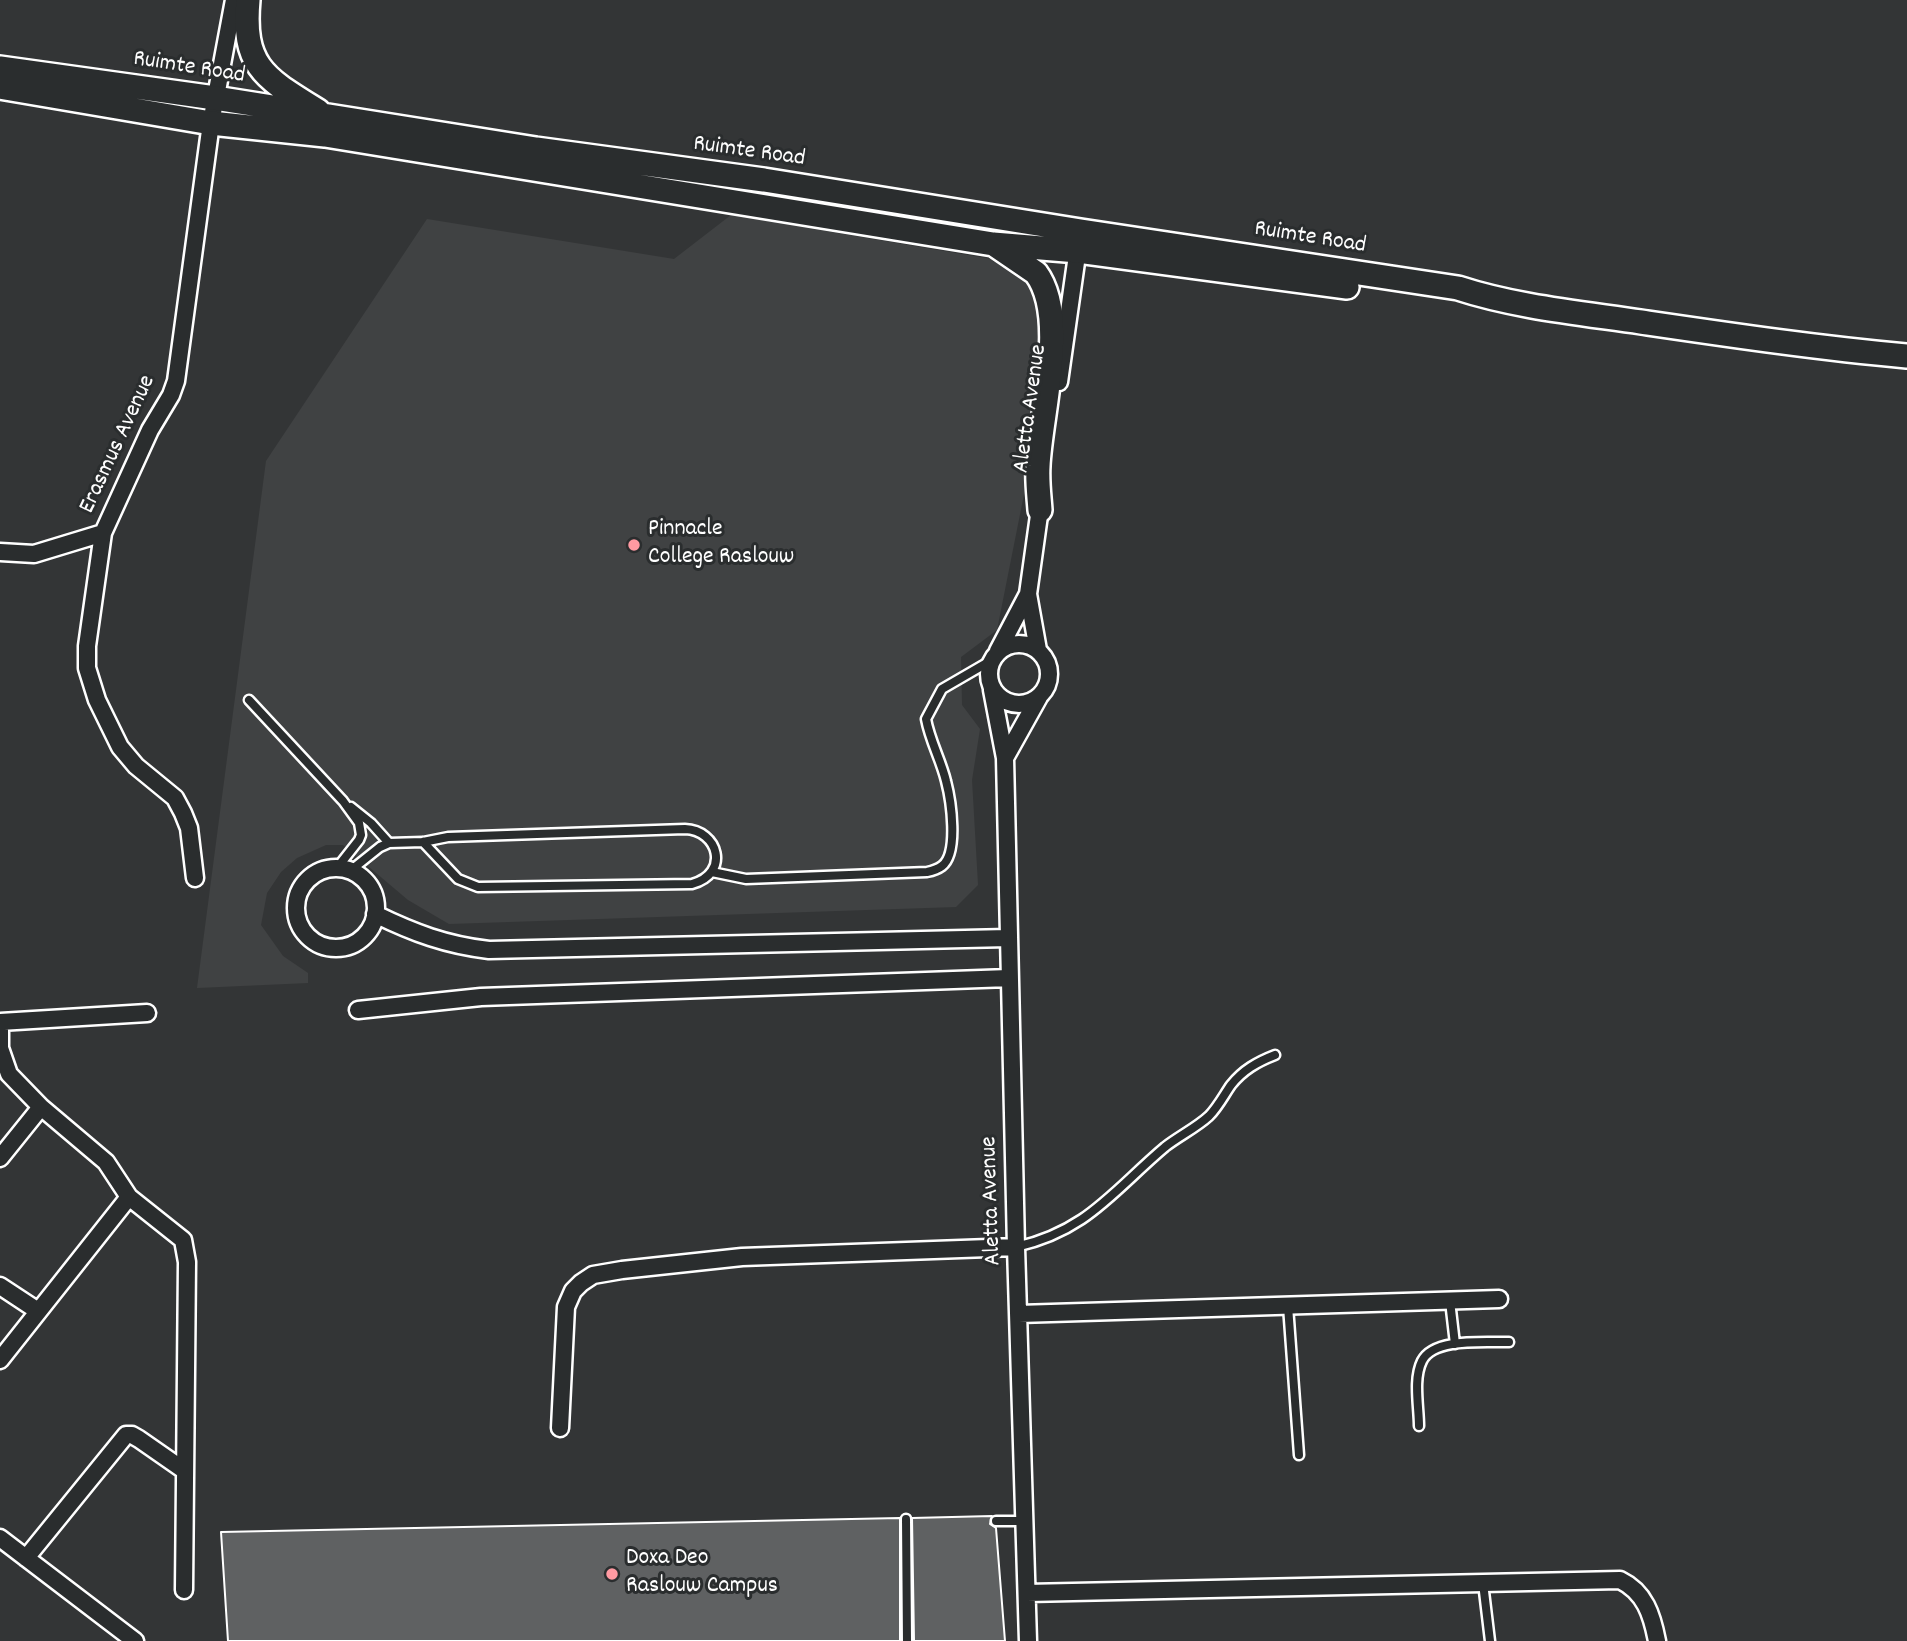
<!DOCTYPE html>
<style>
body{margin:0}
canvas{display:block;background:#333536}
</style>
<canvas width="1907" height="1641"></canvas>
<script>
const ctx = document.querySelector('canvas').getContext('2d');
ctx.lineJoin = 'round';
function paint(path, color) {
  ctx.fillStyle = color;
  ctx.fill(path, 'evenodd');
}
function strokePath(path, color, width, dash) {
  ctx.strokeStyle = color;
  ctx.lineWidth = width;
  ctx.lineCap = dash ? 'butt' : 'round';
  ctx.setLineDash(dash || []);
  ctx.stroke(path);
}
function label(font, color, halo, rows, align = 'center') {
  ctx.font = font + ' Dekko,sans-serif';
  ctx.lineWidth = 6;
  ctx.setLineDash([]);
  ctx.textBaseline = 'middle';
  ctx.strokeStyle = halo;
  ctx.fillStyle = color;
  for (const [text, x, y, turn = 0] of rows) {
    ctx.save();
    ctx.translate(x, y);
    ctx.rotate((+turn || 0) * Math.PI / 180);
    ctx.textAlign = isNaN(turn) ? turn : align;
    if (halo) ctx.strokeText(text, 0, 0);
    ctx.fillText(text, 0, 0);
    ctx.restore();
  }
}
paint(new Path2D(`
 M 731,215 L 1033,266 L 1059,318 L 997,630 L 961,657 L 962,705 L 980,729 L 972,780 L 978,885 L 956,907 L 449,924 L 408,900 L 343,845 L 326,845 L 297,858 L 281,872 L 267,893 L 261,925 L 283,956 L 308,973 L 308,983 L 197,988 L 266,461 L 427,219 L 674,259 Z`), '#404243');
const building = new Path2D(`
 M 992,1516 L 990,1524 L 996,1528 L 1005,1641 L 914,1641 L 912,1518 Z
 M 900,1518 L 900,1641 L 228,1641 L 221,1532 Z`);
paint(building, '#5f6162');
strokePath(building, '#fff', 2);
const lane = new Path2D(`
 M 249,700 L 343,801 L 359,823 L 361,835 L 359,840 L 337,868
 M 351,807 L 371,823 L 389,843
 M 350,871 L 380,847 L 389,843 L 423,842 L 448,837 L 685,829 C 718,830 731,873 692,884 L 478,887 L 458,879 L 423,842
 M 712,872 L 746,879 L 927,872 C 932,871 938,869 942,866 C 959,853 951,800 946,781 C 941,760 930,741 926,719 L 942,689 L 992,660
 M 1016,1247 C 1087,1231 1113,1191 1165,1147 C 1179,1136 1196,1128 1209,1116 C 1218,1107 1224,1095 1231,1085 C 1243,1070 1257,1062 1275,1055
 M 1450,1301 L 1455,1344
 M 1288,1306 L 1299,1455
 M 1419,1426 C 1419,1407 1413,1379 1422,1361 C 1434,1337 1486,1343 1509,1342
 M 906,1519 L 907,1641
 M 996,1521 L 1025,1521
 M 1483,1583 L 1490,1641`);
const street = new Path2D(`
 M 1059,382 L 1079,241
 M 0,552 L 34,554 L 103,533
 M989 674a30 30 0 1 1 60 0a30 30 0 1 1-60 0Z
 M 1038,650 L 1028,594 L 1041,501
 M 998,651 L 1028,594
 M 992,690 L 1005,758 L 1016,1247 L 1028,1641
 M 1005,758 L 1039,697
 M296 908a40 40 0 1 1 80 0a40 40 0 1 1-80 0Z
 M 195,878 L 189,828 L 183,813 L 175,798 L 136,766 L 120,747 L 97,700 L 87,668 L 87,646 L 103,533 L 150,430 L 171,395 L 176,381 L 211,123 L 234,0
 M 375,914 C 414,933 446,945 489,950 L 1008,938
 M 358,1010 L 481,997 L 1009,978
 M 0,1022 L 0,1048 L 9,1074 L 41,1107 L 106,1162 L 129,1197 L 183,1240 L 187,1262 L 184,1590
 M 0,1022 L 147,1013
 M 0,1158 L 41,1107
 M 0,1286 L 38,1311
 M 1019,1314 L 1499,1299
 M 0,1360 L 129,1197
 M 560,1428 L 566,1307 L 573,1291 L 581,1283 L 593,1275 L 622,1270 L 742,1257 L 1016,1247
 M 0,1538 L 135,1641
 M 26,1558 L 126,1435 L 132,1435 L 139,1439 L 185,1471
 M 1027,1593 L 1620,1580 C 1645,1592 1652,1615 1657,1641`);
const secondary = new Path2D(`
 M 248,0 C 242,67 265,78 318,111
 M 0,68 L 215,98 L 536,149 L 764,180 L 1081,231 L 1458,288 C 1516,307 1580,313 1641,322 C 1730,335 1818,348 1907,356
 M 0,87 L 211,123 L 325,135 L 993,244 L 1078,251 L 1347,287
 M 995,245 L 1036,273 C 1069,317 1040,415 1038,466 C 1037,481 1039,496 1040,510`);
strokePath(lane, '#fff', 13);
strokePath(street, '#fff', 21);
strokePath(secondary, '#fff', 28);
strokePath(lane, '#2a2d2e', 8);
strokePath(street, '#2a2d2e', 16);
strokePath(secondary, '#2a2d2e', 23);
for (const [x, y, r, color] of [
 [634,545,7,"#ff9aa2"],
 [612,1574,7,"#ff9aa2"]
]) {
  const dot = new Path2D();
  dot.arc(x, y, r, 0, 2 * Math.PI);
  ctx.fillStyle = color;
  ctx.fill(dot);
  strokePath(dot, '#2a2d2e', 2.5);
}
label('24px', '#fff', '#2a2d2e', [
 ["Ruimte Road",189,69,9],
 ["Ruimte Road",749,153,8],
 ["Ruimte Road",1310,239,9],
 ["Aletta Avenue",1032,409,-82],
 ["Erasmus Avenue",119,445,-65],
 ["Aletta Avenue",993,1201,-92]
]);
label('24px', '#fff', '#2a2d2e', [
 ["Pinnacle",648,531],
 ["College Raslouw",648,559],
 ["Doxa Deo",626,1560],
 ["Raslouw Campus",626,1588]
], 'left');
</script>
